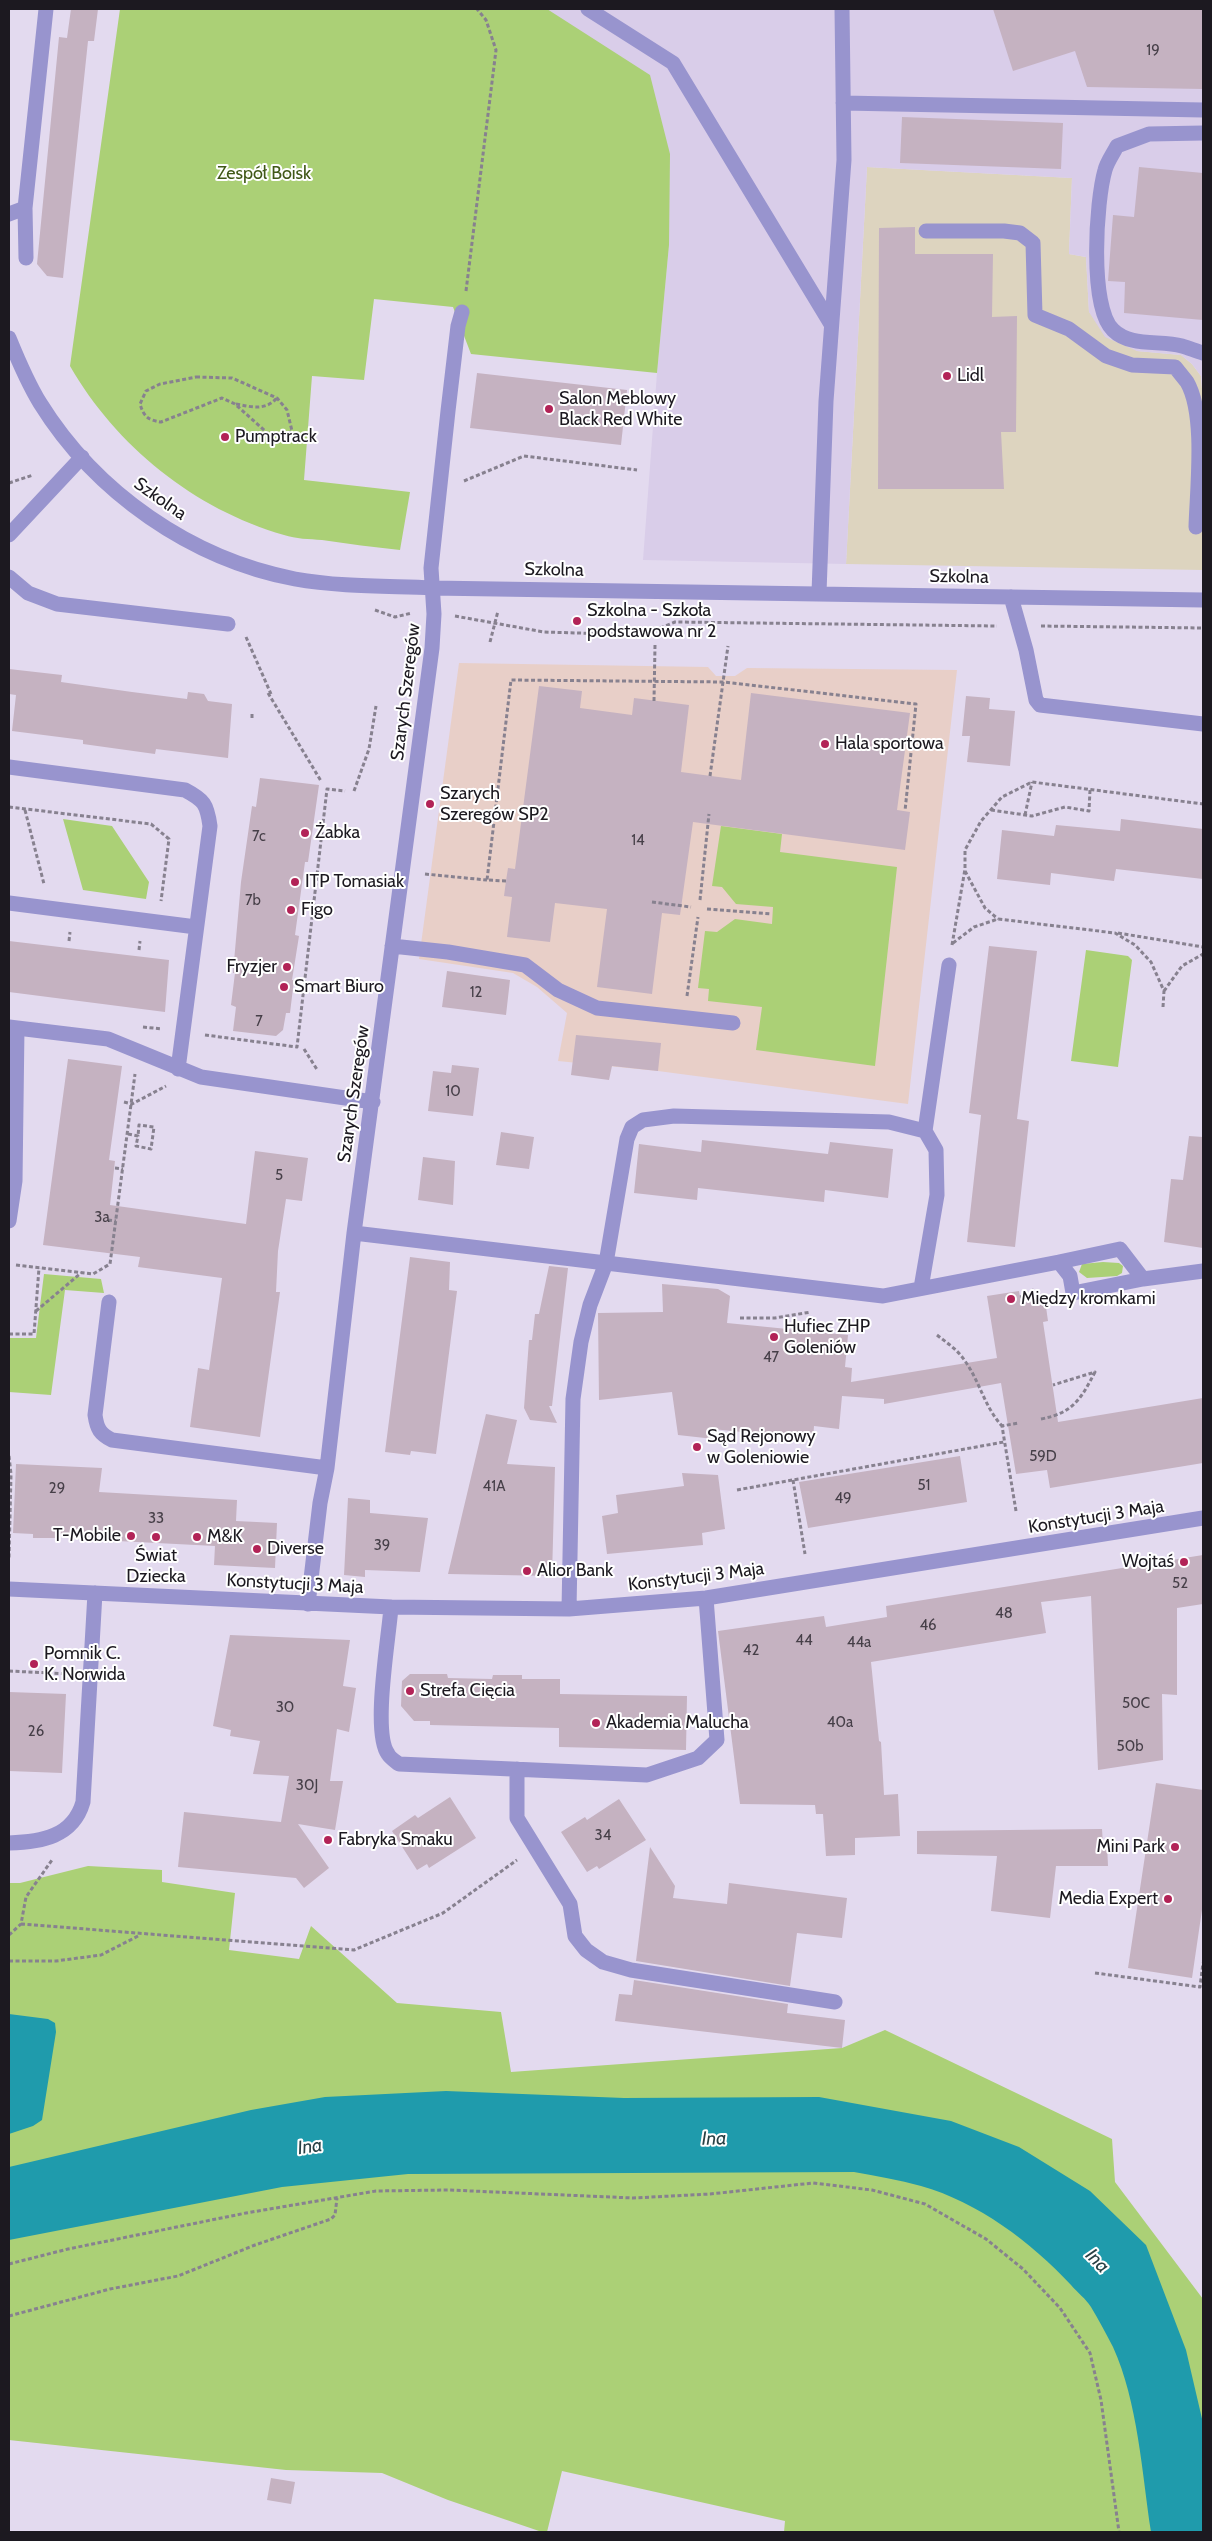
<!DOCTYPE html>
<meta charset="utf-8">
<style>
body{margin:0}
#map{position:relative;width:1212px;height:2541px;overflow:hidden;background:#e3daef;font-family:Cabin,sans-serif}
canvas{display:block}
.frame{position:absolute;inset:0;border:10px solid #1c1920;pointer-events:none}
</style>
<div id="map">
<canvas width="1212" height="2541"></canvas>
<div class="frame"></div>
</div>
<script>
const ctx = document.querySelector('canvas').getContext('2d');
ctx.lineJoin = 'round';
function paint(path, color) {
  ctx.fillStyle = color;
  ctx.fill(path, 'evenodd');
}
function strokePath(path, color, width, dash) {
  ctx.strokeStyle = color;
  ctx.lineWidth = width;
  ctx.lineCap = dash ? 'butt' : 'round';
  ctx.setLineDash(dash || []);
  ctx.stroke(path);
}
function label(font, color, halo, rows, align = 'center') {
  ctx.font = font + ' Cabin,sans-serif';
  ctx.lineWidth = 4;
  ctx.setLineDash([]);
  ctx.textBaseline = 'middle';
  ctx.strokeStyle = halo;
  ctx.fillStyle = color;
  for (const [text, x, y, turn = 0] of rows) {
    ctx.save();
    ctx.translate(x, y);
    ctx.rotate((+turn || 0) * Math.PI / 180);
    ctx.textAlign = isNaN(turn) ? turn : align;
    if (halo) ctx.strokeText(text, 0, 0);
    ctx.fillText(text, 0, 0);
    ctx.restore();
  }
}
paint(new Path2D(`
 M 867,167 L 1072,178 L 1069,254 L 1086,257 L 1089,312 L 1137,351 L 1181,355 L 1192,364 L 1201,376 L 1203,401 L 1203,570 L 846,564 Z`), '#ddd4bf');
paint(new Path2D(`
 M 547,9 L 1203,9 L 1203,401 L 1201,376 L 1192,364 L 1181,355 L 1137,351 L 1105,337 L 1089,312 L 1086,257 L 1069,254 L 1072,178 L 867,167 L 846,564 L 643,560 L 657,373 L 669,245 Z`), '#d9cde9');
paint(new Path2D(`
 M 459,663 L 708,667 L 716,676 L 735,676 L 747,668 L 957,670 L 908,1104 L 658,1071 L 558,1061 L 567,1013 L 537,987 L 513,973 L 419,959 Z`), '#e8cfc8');
paint(new Path2D(`
 M 120,9 L 547,9 L 650,75 L 670,154 L 669,245 L 657,373 L 471,354 L 453,307 L 374,299 L 364,380 L 312,376 L 304,480 L 410,492 L 400,550 C 374,547 348,544 322,540 C 309,539 296,539 284,535 C 194,509 116,446 70,366 Z
 M 63,819 L 112,826 L 149,882 L 146,899 L 83,890 Z
 M 721,826 L 782,834 L 780,852 L 897,867 L 875,1066 L 756,1050 L 762,1007 L 708,1001 L 709,989 L 698,988 L 705,931 L 717,932 L 735,919 L 772,924 L 773,907 L 736,904 L 722,887 L 712,886 Z
 M 1086,950 L 1128,956 L 1132,960 L 1118,1067 L 1071,1061 Z
 M 1103,1262 L 1119,1263 L 1123,1266 L 1122,1273 L 1117,1276 L 1087,1278 L 1079,1272 L 1082,1264 Z
 M 44,1274 L 101,1279 L 104,1293 L 65,1290 L 51,1395 L 9,1392 L 9,1338 L 36,1338 Z
 M 88,1866 L 162,1870 L 162,1882 L 235,1893 L 229,1950 L 299,1959 L 311,1926 L 397,2003 L 501,2012 L 511,2072 L 842,2048 L 885,2030 L 1112,2139 L 1115,2182 L 1203,2299 L 1203,2532 L 784,2532 L 785,2521 L 562,2471 L 547,2532 L 542,2532 L 448,2500 L 382,2473 L 286,2470 L 9,2440 L 9,1883 L 20,1883 Z`), '#abd076');
paint(new Path2D(`
 M 9,2014 L 48,2019 L 55,2023 L 56,2032 L 42,2120 L 33,2126 L 9,2134 Z
 M 446,2091 L 624,2098 L 819,2097 L 951,2121 L 1019,2147 L 1090,2191 L 1146,2245 L 1186,2350 L 1203,2423 L 1203,2532 L 1151,2532 C 1142,2473 1138,2402 1113,2347 C 1106,2334 1099,2320 1091,2307 C 1086,2299 1077,2292 1071,2285 C 1031,2242 978,2202 921,2186 C 899,2180 876,2176 854,2172 L 408,2174 L 282,2187 L 9,2240 L 9,2167 L 251,2110 L 325,2097 Z`), '#1f9bac');
paint(new Path2D(`
 M 71,9 L 98,9 L 94,41 L 88,41 L 63,278 L 47,276 L 37,264 L 59,37 L 67,38 Z
 M 993,9 L 1203,9 L 1203,89 L 1087,87 L 1075,51 L 1013,71 Z
 M 902,117 L 1063,123 L 1061,169 L 900,163 Z
 M 1139,167 L 1203,173 L 1203,320 L 1124,313 L 1125,282 L 1108,281 L 1113,215 L 1134,217 Z
 M 915,227 L 915,254 L 993,254 L 992,317 L 1017,316 L 1016,432 L 1001,432 L 1004,489 L 878,489 L 879,228 Z
 M 477,373 L 627,390 L 621,445 L 470,428 Z
 M 9,669 L 62,675 L 61,682 L 132,692 L 187,699 L 188,692 L 204,694 L 208,701 L 232,704 L 228,758 L 156,749 L 155,754 L 83,744 L 83,740 L 12,731 L 16,695 L 9,694 Z
 M 539,686 L 582,691 L 580,708 L 632,715 L 634,698 L 689,705 L 681,772 L 741,780 L 751,693 L 910,713 L 897,810 L 910,812 L 905,850 L 693,822 L 680,915 L 662,913 L 652,994 L 597,987 L 607,909 L 555,903 L 550,942 L 507,937 L 512,897 L 504,896 L 506,881 L 508,868 L 515,869 Z
 M 966,696 L 990,698 L 989,709 L 1015,711 L 1010,766 L 967,762 L 970,736 L 962,736 Z
 M 260,778 L 319,785 L 308,862 L 305,862 L 295,935 L 299,936 L 292,980 L 294,980 L 290,1013 L 286,1013 L 283,1030 L 276,1036 L 233,1031 L 236,1007 L 231,1005 L 235,973 L 233,973 L 241,882 L 252,806 L 256,807 Z
 M 1121,819 L 1203,829 L 1203,879 L 1116,869 L 1114,881 L 1051,873 L 1050,885 L 997,879 L 1002,830 L 1054,836 L 1056,825 L 1120,831 Z
 M 9,941 L 169,960 L 165,1012 L 9,992 Z
 M 989,946 L 1037,951 L 1017,1119 L 1029,1121 L 1015,1247 L 967,1242 L 981,1115 L 969,1113 Z
 M 447,971 L 510,980 L 506,1015 L 442,1007 Z
 M 576,1035 L 661,1043 L 658,1071 L 612,1066 L 609,1080 L 571,1075 Z
 M 68,1059 L 122,1066 L 109,1160 L 115,1161 L 110,1205 L 246,1224 L 255,1151 L 308,1158 L 302,1201 L 286,1199 L 278,1251 L 276,1292 L 280,1292 L 260,1437 L 190,1427 L 198,1368 L 209,1370 L 222,1278 L 138,1267 L 140,1257 L 43,1245 Z
 M 452,1065 L 479,1068 L 473,1116 L 428,1111 L 433,1071 L 451,1073 Z
 M 501,1132 L 534,1137 L 529,1169 L 496,1165 Z
 M 1189,1136 L 1203,1137 L 1203,1248 L 1164,1242 L 1171,1179 L 1183,1180 Z
 M 702,1140 L 828,1154 L 830,1142 L 893,1149 L 888,1198 L 825,1190 L 824,1202 L 698,1188 L 697,1200 L 634,1193 L 639,1144 L 701,1152 Z
 M 423,1157 L 455,1161 L 453,1205 L 418,1200 Z
 M 410,1257 L 450,1262 L 449,1290 L 457,1291 L 436,1454 L 411,1451 L 410,1455 L 385,1452 Z
 M 549,1266 L 568,1268 L 552,1406 L 549,1406 L 557,1423 L 530,1420 L 524,1408 L 529,1340 L 532,1340 L 535,1314 L 539,1314 Z
 M 662,1284 L 718,1289 L 730,1296 L 727,1323 L 848,1335 L 845,1367 L 852,1368 L 851,1382 L 997,1358 L 987,1296 L 1019,1291 L 1021,1303 L 1045,1300 L 1048,1321 L 1043,1322 L 1058,1422 L 1203,1398 L 1203,1463 L 1050,1488 L 1047,1470 L 1016,1474 L 1001,1383 L 884,1404 L 884,1399 L 842,1396 L 839,1429 L 814,1426 L 813,1439 L 712,1429 L 714,1439 L 678,1435 L 672,1392 L 599,1400 L 598,1313 L 663,1312 Z
 M 486,1414 L 517,1420 L 507,1464 L 555,1467 L 552,1576 L 448,1574 Z
 M 960,1456 L 967,1502 L 808,1528 L 799,1482 Z
 M 16,1464 L 102,1468 L 99,1492 L 237,1500 L 236,1521 L 277,1523 L 275,1568 L 214,1565 L 215,1546 L 118,1541 L 118,1535 L 60,1534 L 60,1538 L 33,1538 L 33,1534 L 13,1533 Z
 M 682,1473 L 718,1475 L 725,1529 L 702,1533 L 703,1545 L 607,1554 L 602,1516 L 618,1513 L 616,1495 L 684,1486 Z
 M 348,1498 L 370,1500 L 370,1513 L 428,1518 L 420,1572 L 365,1570 L 365,1577 L 344,1575 Z
 M 1203,1555 L 1203,1604 L 1177,1608 L 1177,1695 L 1162,1694 L 1163,1760 L 1098,1770 L 1091,1596 L 1041,1602 L 1046,1633 L 871,1662 L 879,1741 L 881,1742 L 884,1795 L 898,1794 L 900,1836 L 855,1838 L 855,1855 L 826,1856 L 823,1814 L 816,1814 L 815,1805 L 740,1804 L 718,1631 L 824,1616 L 826,1627 L 887,1617 L 886,1606 Z
 M 230,1635 L 350,1640 L 343,1686 L 356,1688 L 349,1732 L 337,1729 L 330,1781 L 343,1781 L 335,1830 L 298,1824 L 329,1868 L 304,1888 L 296,1878 L 178,1867 L 184,1812 L 281,1822 L 289,1776 L 253,1774 L 260,1741 L 230,1736 L 231,1730 L 213,1726 Z
 M 410,1674 L 447,1674 L 448,1678 L 492,1679 L 493,1675 L 522,1675 L 522,1679 L 560,1679 L 560,1694 L 687,1696 L 686,1750 L 559,1747 L 559,1728 L 430,1725 L 430,1721 L 414,1721 L 401,1706 L 402,1681 Z
 M 9,1692 L 66,1694 L 62,1773 L 9,1771 Z
 M 1156,1783 L 1203,1790 L 1203,1903 L 1192,1978 L 1128,1968 Z
 M 450,1797 L 476,1838 L 429,1868 L 427,1864 L 417,1870 L 392,1831 L 415,1815 L 418,1818 Z
 M 619,1799 L 646,1840 L 599,1869 L 597,1866 L 587,1872 L 561,1832 L 585,1817 L 587,1820 Z
 M 1102,1829 L 1103,1844 L 1107,1844 L 1108,1866 L 1056,1866 L 1050,1918 L 991,1911 L 997,1856 L 917,1854 L 917,1831 Z
 M 650,1847 L 675,1886 L 673,1898 L 727,1904 L 729,1883 L 847,1898 L 842,1938 L 797,1933 L 790,1986 L 636,1961 Z
 M 634,1980 L 788,2004 L 787,2013 L 845,2020 L 842,2048 L 615,2021 L 619,1994 L 632,1995 Z
 M 271,2478 L 295,2482 L 291,2504 L 267,2500 Z`), '#c5b2c1');
strokePath(new Path2D(`
 M 466,291 L 496,50 L 486,20 L 477,9
 M 196,377 L 232,378 L 277,398 L 287,410 L 292,431 L 282,438 L 274,439 L 235,404 L 222,398 L 161,422 C 148,420 144,417 140,404 L 146,391 L 160,384 Z
 M 236,404 C 252,407 265,411 277,398
 M 464,481 L 524,456 L 637,470
 M 9,483 L 33,475
 M 375,610 L 395,617 L 412,613
 M 455,616 L 544,632 L 644,635 L 675,622 L 997,626
 M 1041,626 L 1203,628
 M 246,637 L 271,694
 M 490,642 L 498,611
 M 268,693 L 321,781
 M 654,701 L 655,645
 M 252,718 L 252,714
 M 710,776 L 728,646
 M 354,791 L 369,749 L 376,706
 M 9,807 L 151,824 L 169,839 L 161,901
 M 25,810 L 44,884
 M 991,810 L 1032,816 L 1065,807 L 1089,811 L 1090,790
 M 1025,815 L 1032,782
 M 965,871 L 985,908 L 998,919
 M 425,874 L 487,880
 M 506,881 L 487,880 L 511,680 L 724,682 L 916,704 L 905,811
 M 700,900 L 709,814
 M 652,902 L 691,907
 M 707,909 L 771,914
 M 320,914 L 329,916
 M 1118,933 L 1203,947
 M 69,941 L 70,932
 M 953,943 L 974,927 L 998,919 L 1115,933 L 1135,945 L 1151,962 L 1164,991 L 1163,1007
 M 952,945 L 965,869 L 965,850 L 981,821 L 1002,797 L 1032,782 L 1203,804
 M 139,950 L 140,941
 M 1164,991 L 1182,966 L 1203,954
 M 687,996 L 698,917
 M 143,1027 L 162,1029
 M 205,1035 L 297,1047 L 327,789 L 345,791
 M 304,1049 L 318,1071
 M 124,1102 L 132,1104 L 166,1086
 M 128,1134 L 138,1136 L 136,1146 L 151,1149 L 154,1127 L 139,1125 L 138,1136
 M 115,1168 L 123,1169
 M 108,1220 L 116,1221
 M 16,1265 L 93,1274 L 110,1264 L 135,1074
 M 1020,1297 L 1034,1294 L 1032,1289
 M 36,1311 L 81,1273
 M 740,1318 L 775,1318 L 811,1312
 M 9,1334 L 34,1334 L 39,1268
 M 937,1335 C 947,1343 958,1350 965,1361 C 980,1382 984,1406 1002,1426
 M 1041,1419 C 1073,1413 1081,1399 1095,1372 L 1053,1385
 M 9,1456 L 11,1474 L 9,1558
 M 793,1480 L 805,1554
 M 737,1490 L 1004,1442
 M 1016,1511 L 1002,1426 L 1018,1423
 M 9,1671 L 69,1674
 M 21,1924 L 354,1950 L 443,1913 L 517,1860
 M 9,1935 L 21,1924 L 26,1897 L 52,1860
 M 9,1961 L 56,1961 L 101,1955 L 140,1935
 M 1095,1973 L 1200,1987 L 1203,1963
 M 9,2264 L 68,2249 L 246,2213 L 376,2191 L 449,2190 L 633,2198 L 710,2194 L 813,2183 L 872,2190 L 925,2204 L 986,2239 L 1023,2269 L 1060,2308 L 1090,2353 L 1101,2400 L 1119,2532
 M 9,2316 L 110,2289 L 178,2276 L 255,2245 L 331,2219 L 335,2215 L 337,2198`), '#87818f', 3, [4, 2.5]);
strokePath(new Path2D(`
 M 588,9 L 673,63 L 831,324
 M 843,103 L 1203,110
 M 1203,133 L 1149,134 L 1117,146 C 1113,154 1107,162 1105,170 C 1096,201 1089,307 1113,330 C 1130,347 1160,340 1182,346 C 1189,348 1196,351 1203,353
 M 25,208 L 26,258
 M 9,214 L 25,208 L 46,9
 M 926,231 L 1004,231 L 1020,233 L 1033,243 L 1035,315 L 1069,329 L 1106,356 L 1132,365 L 1175,367 C 1179,372 1183,377 1187,382 C 1206,415 1197,489 1196,527
 M 9,338 C 18,360 27,382 40,403 C 96,493 191,559 295,579 C 340,587 387,586 432,588 L 1203,600
 M 9,535 L 82,457
 M 9,577 L 28,593 L 57,604 L 228,624
 M 819,593 L 826,401 L 844,160 L 842,9
 M 1011,597 L 1026,650 L 1036,700 L 1040,705 L 1203,724
 M 9,767 L 185,790 C 204,800 207,804 210,826 L 178,1069
 M 9,903 L 196,927
 M 392,946 L 448,952 L 525,965 L 558,990 L 597,1008 L 733,1023
 M 9,1027 L 108,1039 L 201,1077 L 373,1102
 M 9,1221 L 15,1181 L 17,1028
 M 354,1233 L 883,1296 L 1059,1262 L 1070,1276 L 1073,1293 L 1143,1279 L 1203,1271
 M 1059,1262 L 1120,1249 L 1143,1279
 M 921,1288 L 937,1195 L 936,1150 L 925,1131 L 949,965
 M 109,1302 L 95,1415 C 97,1429 100,1434 112,1440 L 327,1468
 M 9,1589 L 391,1607 L 569,1609 L 706,1598 L 1203,1518
 M 308,1604 L 320,1503 L 327,1468 L 354,1233 L 432,648 L 434,614 L 431,568 L 448,411 L 458,326 L 462,312
 M 391,1607 C 389,1637 372,1732 388,1754 C 390,1758 395,1761 399,1764 L 647,1775 L 698,1758 L 717,1740 L 706,1598
 M 569,1609 L 573,1399 L 581,1342 L 590,1305 L 606,1263 L 627,1139 L 632,1127 L 643,1120 L 674,1116 L 889,1122 L 925,1131
 M 517,1769 L 517,1818 L 570,1904 L 575,1936 L 586,1950 L 603,1962 L 631,1970 L 835,2002
 M 9,1843 C 41,1842 73,1837 83,1802 L 95,1593`), '#9894ce', 15);
for (const [x, y, r, color] of [
 [947,376,5,"#b22357"],
 [549,409,5,"#b22357"],
 [225,437,5,"#b22357"],
 [577,621,5,"#b22357"],
 [825,744,5,"#b22357"],
 [430,804,5,"#b22357"],
 [305,833,5,"#b22357"],
 [295,882,5,"#b22357"],
 [291,910,5,"#b22357"],
 [287,967,5,"#b22357"],
 [284,987,5,"#b22357"],
 [1011,1299,5,"#b22357"],
 [774,1337,5,"#b22357"],
 [697,1447,5,"#b22357"],
 [131,1536,5,"#b22357"],
 [156,1537,5,"#b22357"],
 [197,1537,5,"#b22357"],
 [257,1549,5,"#b22357"],
 [1184,1562,5,"#b22357"],
 [527,1571,5,"#b22357"],
 [34,1664,5,"#b22357"],
 [410,1691,5,"#b22357"],
 [596,1723,5,"#b22357"],
 [328,1840,5,"#b22357"],
 [1175,1847,5,"#b22357"],
 [1168,1899,5,"#b22357"]
]) {
  const dot = new Path2D();
  dot.arc(x, y, r, 0, 2 * Math.PI);
  ctx.fillStyle = color;
  ctx.fill(dot);
  strokePath(dot, '#fff', 2);
}
label('15px', '#463f48', null, [
 ["19",1153,51],
 ["7c",259,837],
 ["14",638,841],
 ["7b",253,901],
 ["12",476,993],
 ["7",259,1022],
 ["10",453,1092],
 ["5",279,1176],
 ["3a",102,1218],
 ["47",771,1358],
 ["59D",1043,1457],
 ["51",924,1486],
 ["41A",494,1487],
 ["29",57,1489],
 ["49",843,1499],
 ["33",156,1519],
 ["39",382,1546],
 ["52",1180,1584],
 ["48",1004,1614],
 ["46",928,1626],
 ["44",804,1641],
 ["44a",859,1643],
 ["42",751,1651],
 ["50C",1136,1704],
 ["30",285,1708],
 ["40a",840,1723],
 ["26",36,1732],
 ["50b",1130,1747],
 ["30J",307,1786],
 ["34",603,1836]
]);
label('18px', '#405817', '#fff', [
 ["Zespół Boisk",264,174]
]);
label('18px', '#1c1920', '#fff', [
 ["Lidl",957,376],
 ["Salon Meblowy",559,399],
 ["Black Red White",559,420],
 ["Pumptrack",235,437],
 ["Szkolna - Szkoła",587,611],
 ["podstawowa nr 2",587,632],
 ["Hala sportowa",835,744],
 ["Szarych",440,794],
 ["Szeregów SP2",440,815],
 ["Żabka",315,833],
 ["ITP Tomasiak",305,882],
 ["Figo",301,910],
 ["Fryzjer",277,967,"right"],
 ["Smart Biuro",294,987],
 ["Między kromkami",1021,1299],
 ["Hufiec ZHP",784,1327],
 ["Goleniów",784,1348],
 ["Sąd Rejonowy",707,1437],
 ["w Goleniowie",707,1458],
 ["T-Mobile",121,1536,"right"],
 ["M&K",207,1537],
 ["Diverse",267,1549],
 ["Świat",156,1556,"center"],
 ["Dziecka",156,1577,"center"],
 ["Wojtaś",1174,1562,"right"],
 ["Alior Bank",537,1571],
 ["Pomnik C.",44,1654],
 ["K. Norwida",44,1675],
 ["Strefa Cięcia",420,1691],
 ["Akademia Malucha",606,1723],
 ["Fabryka Smaku",338,1840],
 ["Mini Park",1165,1847,"right"],
 ["Media Expert",1158,1899,"right"]
], 'left');
label('18px', '#1c1920', '#fff', [
 ["Szkolna",160,499,35],
 ["Szkolna",554,570,1],
 ["Szkolna",959,577,1],
 ["Szarych Szeregów",406,692,-83],
 ["Szarych Szeregów",354,1094,-82],
 ["Konstytucji 3 Maja",1096,1517,-9],
 ["Konstytucji 3 Maja",696,1577,-7],
 ["Konstytucji 3 Maja",295,1584,3]
]);
label('italic 19px', '#284145', '#fff', [
 ["Ina",714,2139,-1],
 ["Ina",310,2147,-8],
 ["Ina",1097,2261,46]
]);
</script>
